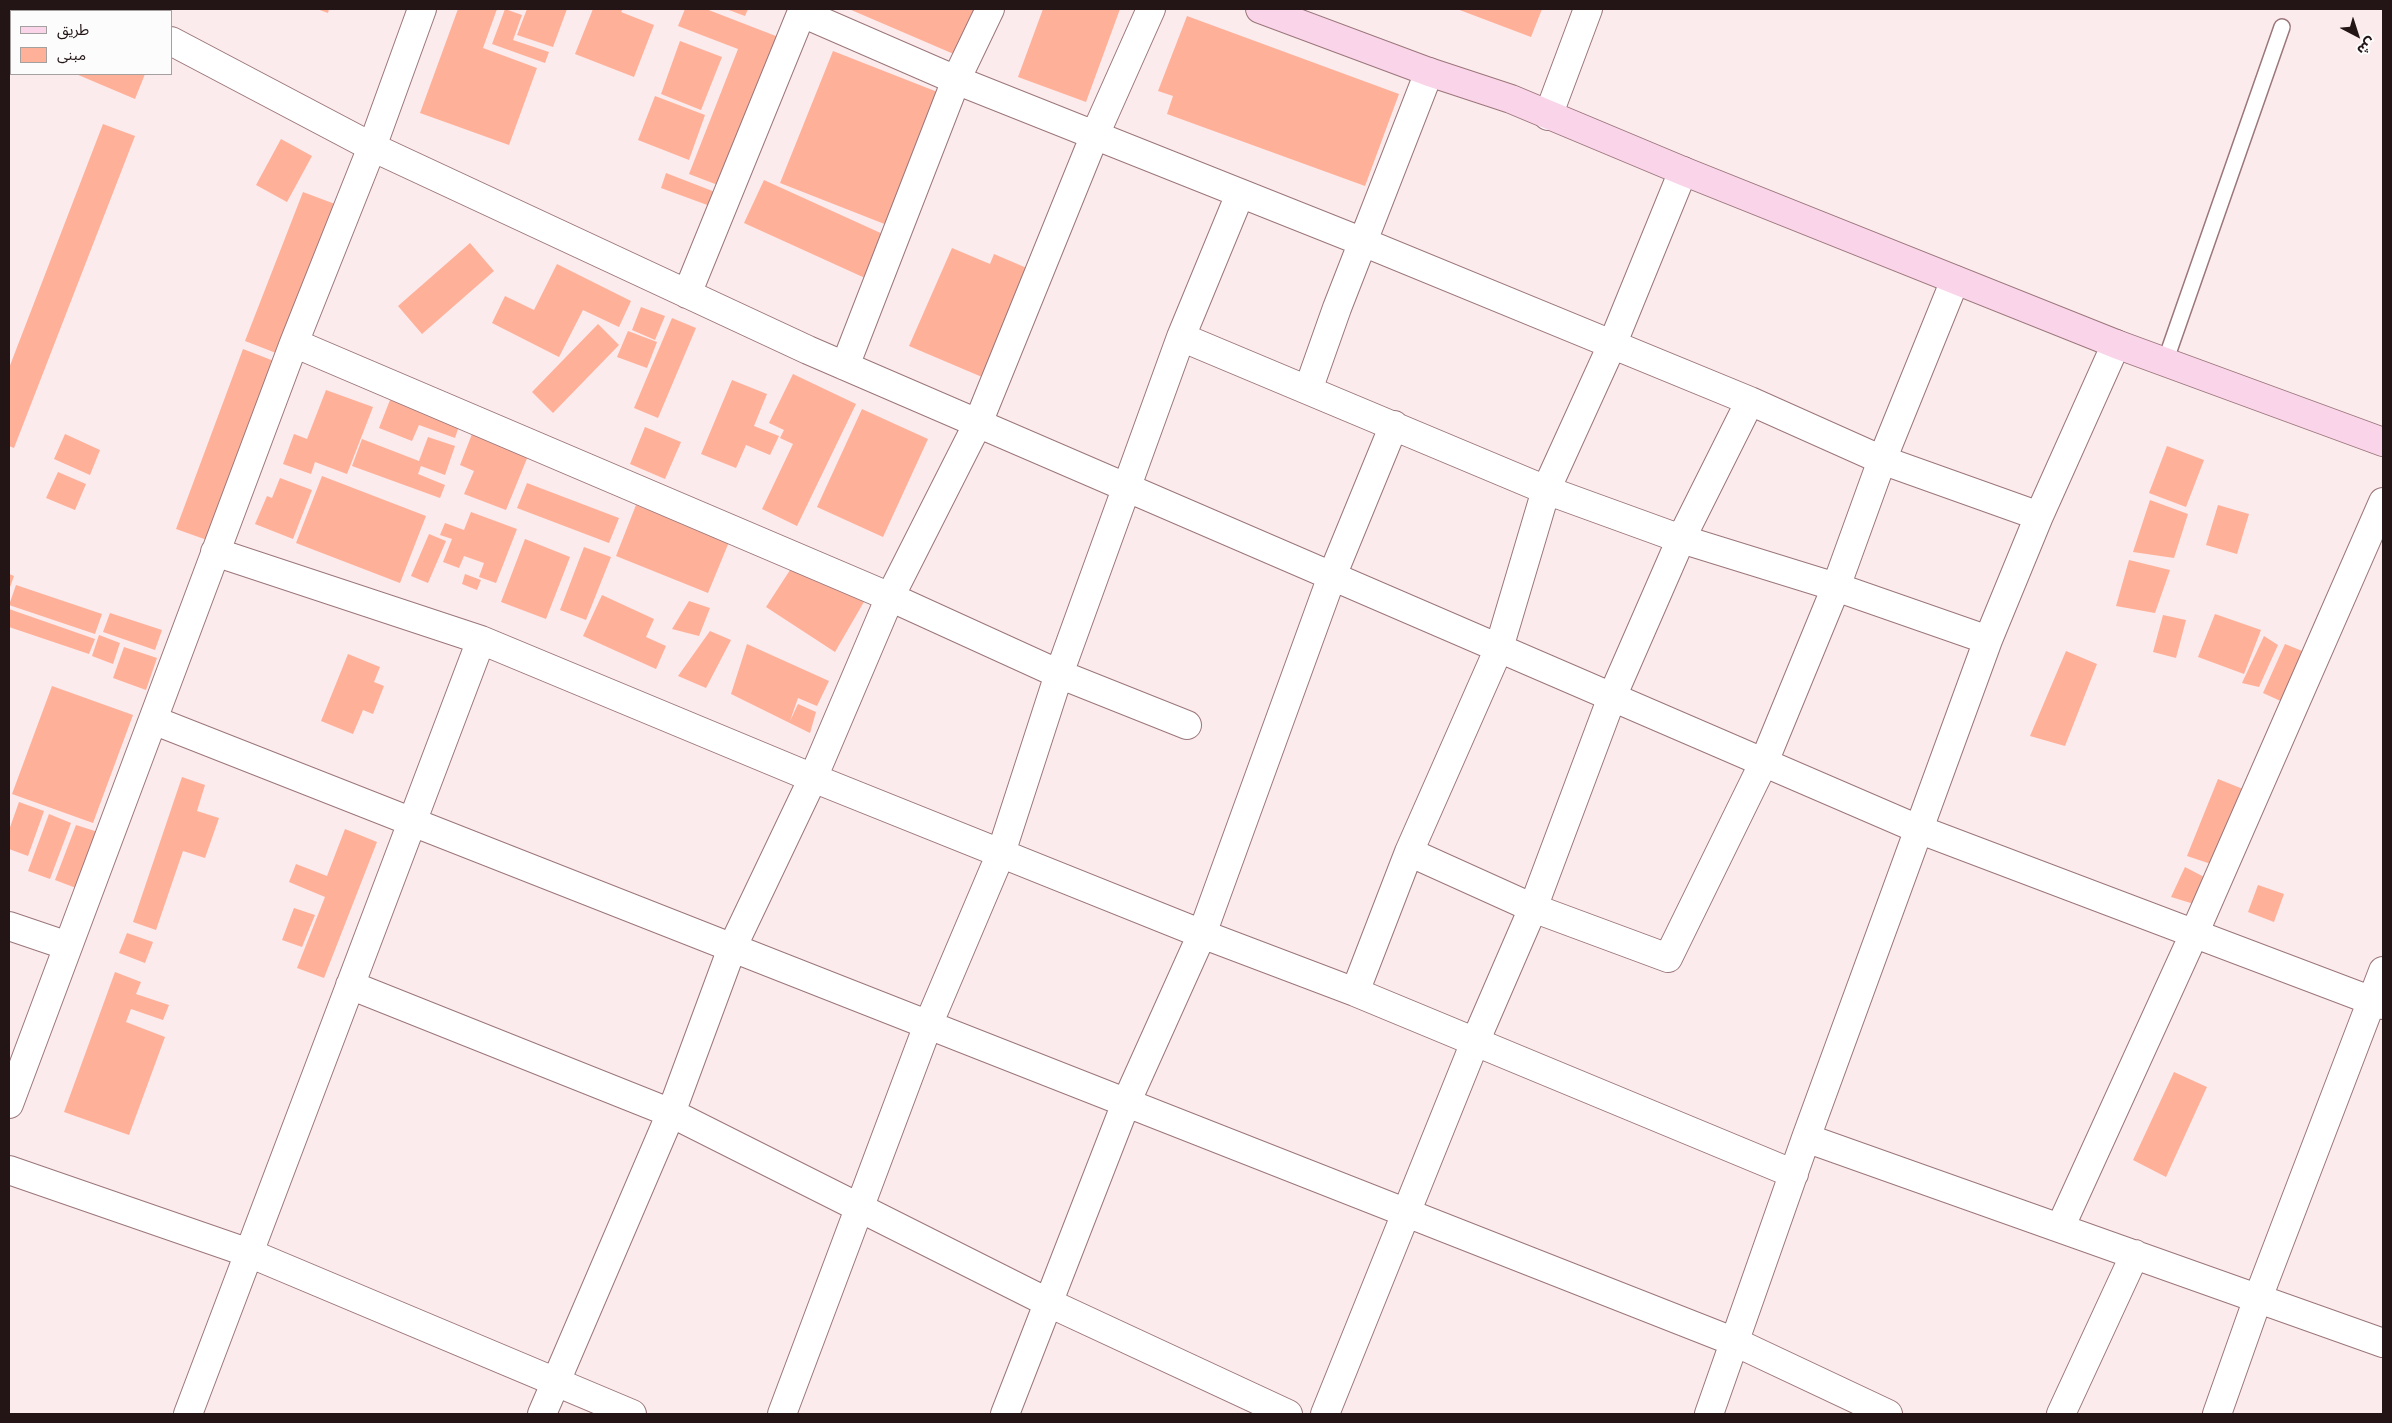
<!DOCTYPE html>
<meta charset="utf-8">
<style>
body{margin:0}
#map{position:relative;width:2392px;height:1423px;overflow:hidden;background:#fbebec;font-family:"Open Sans","Noto Sans Arabic",sans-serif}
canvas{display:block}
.frame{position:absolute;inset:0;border:10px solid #231516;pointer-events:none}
.legend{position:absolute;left:10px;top:10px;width:162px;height:65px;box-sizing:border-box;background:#fcfcfc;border:1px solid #a5a0a0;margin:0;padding:6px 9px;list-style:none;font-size:15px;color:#231516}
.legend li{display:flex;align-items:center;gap:10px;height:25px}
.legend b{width:25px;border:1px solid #a5a0a0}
.north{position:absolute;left:2332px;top:10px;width:50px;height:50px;-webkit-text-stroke:4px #fcfcfc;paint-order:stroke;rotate:140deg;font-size:14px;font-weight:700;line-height:20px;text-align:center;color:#231516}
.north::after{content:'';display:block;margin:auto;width:18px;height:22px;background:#231516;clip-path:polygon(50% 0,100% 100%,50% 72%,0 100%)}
</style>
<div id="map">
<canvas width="2392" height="1423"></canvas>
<div class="frame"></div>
<ul class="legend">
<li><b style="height:6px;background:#fad4e9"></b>طريق</li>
<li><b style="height:14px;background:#ffb099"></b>مبنى</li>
</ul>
<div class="north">ش</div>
</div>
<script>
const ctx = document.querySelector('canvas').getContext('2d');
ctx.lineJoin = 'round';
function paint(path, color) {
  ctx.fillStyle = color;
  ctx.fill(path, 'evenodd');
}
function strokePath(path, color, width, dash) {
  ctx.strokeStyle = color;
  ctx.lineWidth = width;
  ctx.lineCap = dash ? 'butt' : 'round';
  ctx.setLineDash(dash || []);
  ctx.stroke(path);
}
paint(new Path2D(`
 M 317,9 L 329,9 L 328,13 Z
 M 458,9 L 497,9 L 483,48 L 537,68 L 509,145 L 420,113 Z
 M 505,9 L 522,15 L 513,40 L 549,52 L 545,63 L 492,44 Z
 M 527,9 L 567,9 L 553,47 L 517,35 Z
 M 593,9 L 623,9 L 621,12 L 654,25 L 634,77 L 575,54 Z
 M 685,9 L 706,9 L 781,38 L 723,187 L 689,174 L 738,49 L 678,26 Z
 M 726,9 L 748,9 L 745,16 Z
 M 849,9 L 976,9 L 956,55 Z
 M 1043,9 L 1120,9 L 1086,102 L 1018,77 Z
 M 1457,9 L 1542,9 L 1531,37 Z
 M 1187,16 L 1399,94 L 1365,186 L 1167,114 L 1173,96 L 1158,91 Z
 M 680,41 L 722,57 L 701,110 L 661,94 Z
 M 833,51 L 940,93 L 887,225 L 780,183 Z
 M 76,74 L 145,74 L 135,99 Z
 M 655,96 L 705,115 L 689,160 L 638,140 Z
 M 103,124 L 135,136 L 14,448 L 9,446 L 9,368 Z
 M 281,139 L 312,156 L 287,202 L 256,185 Z
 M 666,173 L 715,192 L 710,206 L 661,188 Z
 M 764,180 L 885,235 L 865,278 L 744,223 Z
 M 303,192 L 335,204 L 276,353 L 245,341 Z
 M 470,243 L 494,271 L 422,334 L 398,306 Z
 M 952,248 L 990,264 L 994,254 L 1029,269 L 982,377 L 909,346 Z
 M 557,264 L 631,301 L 619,327 L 583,310 L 559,357 L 492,323 L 505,296 L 534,310 Z
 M 641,307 L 665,316 L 655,340 L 632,330 Z
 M 672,318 L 696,328 L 658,418 L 634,408 Z
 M 598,324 L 619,345 L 553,413 L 532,392 Z
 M 628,331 L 657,342 L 647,368 L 617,357 Z
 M 243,349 L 274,361 L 207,540 L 176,529 Z
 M 793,374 L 856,404 L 797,526 L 762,509 L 793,444 L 780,438 L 784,430 L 769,423 Z
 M 732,380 L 767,394 L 754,426 L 779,436 L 770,455 L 746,445 L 736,468 L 701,454 Z
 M 326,390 L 373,407 L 347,474 L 315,462 L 311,474 L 283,464 L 294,434 L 307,439 Z
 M 390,400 L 459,426 L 455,438 L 419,425 L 412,441 L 379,428 Z
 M 862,409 L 928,439 L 883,537 L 817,507 Z
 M 645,427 L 681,442 L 665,479 L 630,464 Z
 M 65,434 L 100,450 L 90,475 L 54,459 Z
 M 472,434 L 528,456 L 506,510 L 464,494 L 474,471 L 460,465 Z
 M 428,437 L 455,446 L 445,475 L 421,466 L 418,474 L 445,485 L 440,498 L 352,466 L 362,439 L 419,461 Z
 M 2167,446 L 2204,460 L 2186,507 L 2149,493 Z
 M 58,472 L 86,484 L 75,510 L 46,498 Z
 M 322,476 L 426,516 L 400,583 L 296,543 Z
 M 280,478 L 312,490 L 293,539 L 255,524 L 267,496 L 272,498 Z
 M 527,483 L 619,518 L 609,543 L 517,508 Z
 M 2150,500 L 2188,514 L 2174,558 L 2133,552 Z
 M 636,505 L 729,542 L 708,593 L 616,556 Z
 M 2218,505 L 2249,514 L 2237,554 L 2206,545 Z
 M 471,512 L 517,529 L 496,583 L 479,577 L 484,563 L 464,556 L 459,568 L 443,562 L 452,539 L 440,535 L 445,523 L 464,530 Z
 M 429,534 L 446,541 L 428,583 L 411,576 Z
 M 525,539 L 570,557 L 546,619 L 501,602 Z
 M 584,547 L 611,557 L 586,620 L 560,610 Z
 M 2129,560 L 2170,570 L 2155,613 L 2116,606 Z
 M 792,567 L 865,600 L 835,652 L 766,607 Z
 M 9,574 L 14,576 L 9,590 Z
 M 465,574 L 481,580 L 477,590 L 462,584 Z
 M 16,585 L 102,614 L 95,634 L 9,605 Z
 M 602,595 L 654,619 L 646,637 L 666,646 L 656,669 L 583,636 Z
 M 689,601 L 710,608 L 699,636 L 672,629 Z
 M 9,609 L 95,639 L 89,654 L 9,627 Z
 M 110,613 L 162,630 L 155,650 L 103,632 Z
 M 2215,614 L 2261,630 L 2244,674 L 2198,657 Z
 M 2163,615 L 2186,620 L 2176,658 L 2153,652 Z
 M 710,631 L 731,640 L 706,688 L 678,676 Z
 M 99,635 L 120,643 L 113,664 L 92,656 Z
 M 2264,636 L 2278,645 L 2259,687 L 2242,683 Z
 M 747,644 L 829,681 L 817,706 L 798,698 L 790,721 L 798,704 L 816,712 L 810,733 L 731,694 Z
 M 2285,644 L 2307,653 L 2285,703 L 2263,693 Z
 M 124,647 L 157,658 L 146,690 L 113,678 Z
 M 2066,651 L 2097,664 L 2065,746 L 2030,736 Z
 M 348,654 L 380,667 L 374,682 L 384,686 L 373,714 L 363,710 L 353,734 L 321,721 Z
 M 52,686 L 133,715 L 93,823 L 12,794 Z
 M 182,777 L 205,785 L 197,811 L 219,818 L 205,858 L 183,851 L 156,930 L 133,922 Z
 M 2218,779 L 2248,791 L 2214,865 L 2187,856 Z
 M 19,802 L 44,811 L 28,856 L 9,849 L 9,830 Z
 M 49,814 L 71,823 L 50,879 L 28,871 Z
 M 76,825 L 98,832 L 76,888 L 55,880 Z
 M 345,829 L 377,842 L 324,978 L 297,968 L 325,897 L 289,882 L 296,864 L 327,876 Z
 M 2185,867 L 2206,878 L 2194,904 L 2171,897 Z
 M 2258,885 L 2284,894 L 2274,922 L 2248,912 Z
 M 294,908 L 315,915 L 302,947 L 282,940 Z
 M 127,933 L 153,942 L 145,963 L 119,953 Z
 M 115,972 L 141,982 L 136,994 L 169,1005 L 163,1020 L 131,1009 L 126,1022 L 165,1037 L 129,1135 L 64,1112 Z
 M 2174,1072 L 2207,1087 L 2166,1177 L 2133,1160 Z`), '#ffb099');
const service = new Path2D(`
 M 2165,362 L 2282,27`);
const minor = new Path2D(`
 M 111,9 L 116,11
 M 802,13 L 956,80 L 1363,242 L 1750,401 L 1882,460 L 2039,516
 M 171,41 L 372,147 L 808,350 L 1918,829 L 2383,1005
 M 1683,171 L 1612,345 L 1546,490 L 1499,648 L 1409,852 L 1533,908 L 1668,958 L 1764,762 L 1836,587 L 1882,460 L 1955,280
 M 687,294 L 803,9
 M 1181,337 L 1546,490 L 1681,539 L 1836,587 L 1988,640
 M 294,343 L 890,597 L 1059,674 L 1187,725
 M 845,366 L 956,80 L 990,9
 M 1308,390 L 1337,308 L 1429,72
 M 215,552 L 481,640 L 813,778 L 1202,934 L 1355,992 L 1794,1174
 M 153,720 L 1735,1342 L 1888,1414
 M 9,926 L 68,946
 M 350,985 L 671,1113 L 1049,1303 L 1288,1414
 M 1355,992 L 1409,852
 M 9,1104 L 294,343 L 372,147 L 422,9
 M 1806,1138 L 2383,1343
 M 9,1170 L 249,1253 L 632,1414
 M 2060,1228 L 2194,934 L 2383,502
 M 188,1414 L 481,640
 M 542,1414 L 671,1113 L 732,948 L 813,778 L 890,597 L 978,423 L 1094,137 L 1151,9
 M 782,1414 L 928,1025 L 1001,853 L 1059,674 L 1181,337 L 1240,194
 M 1005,1414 L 1126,1103 L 1202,934 L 1332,576 L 1394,425
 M 1325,1414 L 1475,1042 L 1533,908 L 1612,697 L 1681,539 L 1750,401
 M 1709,1414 L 1806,1138 L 1988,640 L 2039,516 L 2116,344
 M 2061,1414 L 2135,1254
 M 2217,1414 L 2258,1298 L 2383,971`);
const tertiary = new Path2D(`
 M 1548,116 L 1588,9`);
const secondary = new Path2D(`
 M 1260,9 L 1429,72 L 1511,99 L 1683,171 L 2116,344 L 2383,442`);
strokePath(service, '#9b767a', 18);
strokePath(minor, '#9b767a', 30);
strokePath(tertiary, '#9b767a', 30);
strokePath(secondary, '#9b767a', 30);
strokePath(service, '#fff', 15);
strokePath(minor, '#fff', 28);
strokePath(tertiary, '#fff', 28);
strokePath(secondary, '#fad4e9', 28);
</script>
